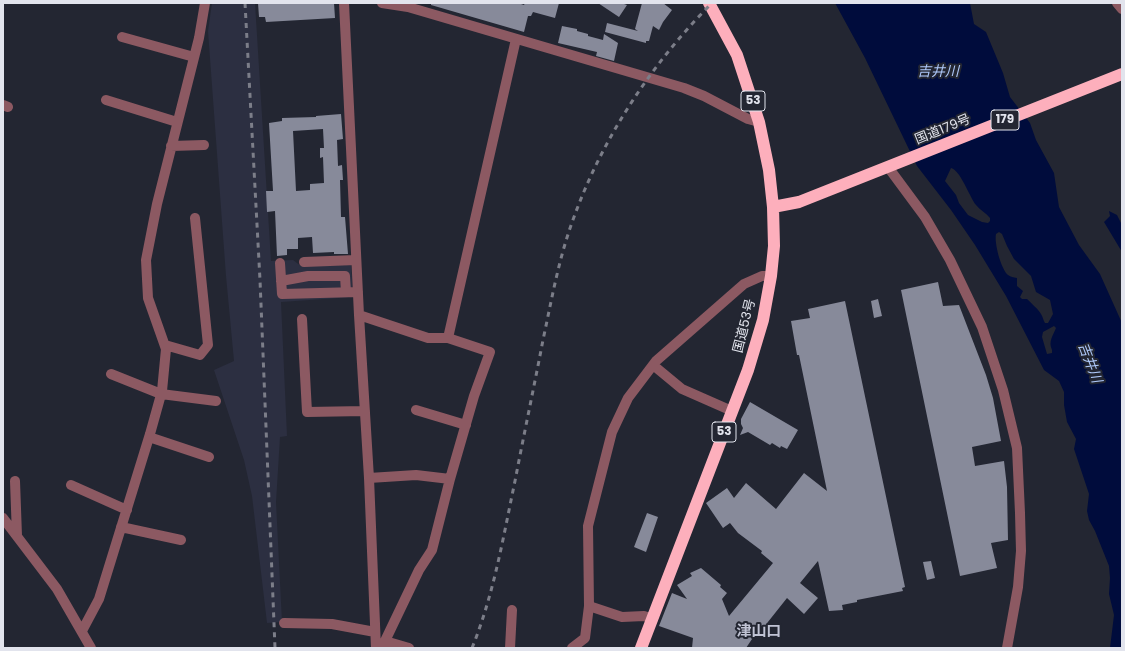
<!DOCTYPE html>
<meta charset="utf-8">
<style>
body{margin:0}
#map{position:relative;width:1125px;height:651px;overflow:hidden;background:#232632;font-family:Poppins,sans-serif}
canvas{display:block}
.frame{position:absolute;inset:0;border:4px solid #e2e4ed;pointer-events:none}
</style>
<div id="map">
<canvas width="1125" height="651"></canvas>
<div class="frame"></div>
</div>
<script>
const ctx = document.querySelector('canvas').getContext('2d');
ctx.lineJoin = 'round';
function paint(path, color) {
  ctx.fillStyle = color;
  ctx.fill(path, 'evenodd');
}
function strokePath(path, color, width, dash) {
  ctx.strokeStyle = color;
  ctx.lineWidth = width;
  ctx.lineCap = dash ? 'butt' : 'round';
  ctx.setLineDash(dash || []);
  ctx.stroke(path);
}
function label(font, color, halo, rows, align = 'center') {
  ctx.font = font + ' Poppins,"Noto Sans JP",sans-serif';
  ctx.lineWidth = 4;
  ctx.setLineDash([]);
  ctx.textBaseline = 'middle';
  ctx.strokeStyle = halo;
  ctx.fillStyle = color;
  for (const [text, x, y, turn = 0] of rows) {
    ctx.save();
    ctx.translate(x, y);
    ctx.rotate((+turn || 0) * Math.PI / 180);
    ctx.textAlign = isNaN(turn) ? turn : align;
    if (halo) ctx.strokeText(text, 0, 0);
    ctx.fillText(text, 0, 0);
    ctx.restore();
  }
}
paint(new Path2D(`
 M 212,3 L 255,3 L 271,261 L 293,260 L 301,266 L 351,265 L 353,297 L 281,302 L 287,436 L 280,437 L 276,502 L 282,622 L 267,623 L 252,496 L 244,460 L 214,370 L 234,361 L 226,276 L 208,31 Z`), '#2c2f41');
paint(new Path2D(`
 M 835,3 L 970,3 L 974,24 L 986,32 L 1003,73 L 1010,97 L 1030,123 L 1036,140 L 1054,173 L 1059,207 L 1079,245 L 1100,274 L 1122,323 L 1122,648 L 1110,648 L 1114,615 L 1109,594 L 1110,578 L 1109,566 L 1095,531 L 1089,520 L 1087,511 L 1089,494 L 1074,449 L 1076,439 L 1067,422 L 1064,405 L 1064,392 L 1059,381 L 1044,370 L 1006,296 L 975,245 L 951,210 L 917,166 L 865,58 ZM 951,168 C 961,171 969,196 976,205 C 980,210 986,213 990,218 L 990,221 L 988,223 L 982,222 L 968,215 L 959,203 L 956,195 L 945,181 ZM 999,232 L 1002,234 L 1007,246 L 1014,259 L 1031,276 L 1036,292 L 1050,300 L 1053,314 L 1048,323 L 1045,323 C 1043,320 1043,317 1041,314 C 1038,309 1031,303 1027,299 L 1022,299 L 1020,297 L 1023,291 L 1017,286 L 1017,278 C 1013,277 1011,277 1008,275 C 1001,269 994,243 996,234 ZM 1054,326 L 1056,328 C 1053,336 1048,341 1052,350 L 1052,353 L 1047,354 L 1042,337 L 1043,332 Z
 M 1109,211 L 1117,215 L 1122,225 L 1122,252 L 1104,222 L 1110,216 Z`), '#000c3c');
paint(new Path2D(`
 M 258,3 L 334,3 L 335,18 L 266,22 L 265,17 L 259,17 Z
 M 431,3 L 518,3 L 524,5 L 525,3 L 559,3 L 555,18 L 533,12 L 531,16 L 528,16 L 524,32 L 431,5 Z
 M 598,3 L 621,3 L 627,5 L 619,17 Z
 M 642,3 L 663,3 L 672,10 L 663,22 L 659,30 L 653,26 L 649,41 L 646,41 L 646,43 L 605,32 L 607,23 L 638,31 L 635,29 Z
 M 562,26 L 577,29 L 577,31 L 588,34 L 588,36 L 603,40 L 604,34 L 618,43 L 614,61 L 596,56 L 597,52 L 558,43 Z
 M 341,114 L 343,139 L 337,140 L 338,166 L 342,165 L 343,180 L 340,180 L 341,217 L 345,217 L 348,254 L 334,254 L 334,252 L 313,253 L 312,237 L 298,238 L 298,249 L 287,249 L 287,255 L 277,256 L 275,211 L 267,212 L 266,191 L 273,191 L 269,123 L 282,121 L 282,118 L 316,117 L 316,116 ZM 323,129 L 324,148 L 320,148 L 320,158 L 323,157 L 324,183 L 310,184 L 310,190 L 296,191 L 293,131 Z
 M 938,282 L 943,306 L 959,305 L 986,375 L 993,398 L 1001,441 L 972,447 L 975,466 L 1004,461 L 1007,487 L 1008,540 L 991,543 L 997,568 L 960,576 L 901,290 Z
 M 878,299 L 882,316 L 874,318 L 871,301 Z
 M 845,301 L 905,587 L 902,588 L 903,591 L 857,600 L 857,602 L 842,605 L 843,610 L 829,611 L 818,561 L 800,583 L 818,598 L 804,614 L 787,598 L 760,632 L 758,630 L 746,648 L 692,648 L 693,638 L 659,626 L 672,593 L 687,599 L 677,585 L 692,576 L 690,573 L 701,568 L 721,585 L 720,587 L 727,593 L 722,599 L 729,616 L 773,563 L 761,553 L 762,551 L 738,533 L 730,523 L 723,528 L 706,503 L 727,488 L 734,498 L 746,483 L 776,509 L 804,473 L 827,491 L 799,355 L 797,355 L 791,321 L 810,318 L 808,309 Z
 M 750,402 L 798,430 L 787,449 L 781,446 L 780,448 L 772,443 L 770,445 L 748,432 L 740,435 L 743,428 L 741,424 L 741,419 Z
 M 647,513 L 658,517 L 646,552 L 634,547 Z
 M 931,561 L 935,578 L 927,580 L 923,562 Z`), '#878a9a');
strokePath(new Path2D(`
 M 344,3 L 359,315 L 369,478 L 376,648
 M 382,3 L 408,7 L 684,88 L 704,96 L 748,119 L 759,122
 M 1117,3 L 1122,9
 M 122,37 L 194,57
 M 106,100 L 177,122
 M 3,105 L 8,107
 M 171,146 L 204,145
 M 888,167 L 925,217 L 950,260 L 982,327 L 1003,390 L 1017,448 L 1020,513 L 1021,551 L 1018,587 L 1007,648
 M 304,262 L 356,260
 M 280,263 L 282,294 L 358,292
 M 281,281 L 308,276 L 345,276 L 346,292
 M 359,315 L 428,338 L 448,338 L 490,352 L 474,396 L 450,479 L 416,475 L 369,478
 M 302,319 L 307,412 L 365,411
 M 448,338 L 516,39
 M 165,345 L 200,355 L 208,345 L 195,218
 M 653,365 L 682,389 L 732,411
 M 111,374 L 161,394 L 216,401
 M 416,410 L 466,425
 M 149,437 L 209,457
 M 15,481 L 17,536
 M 71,485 L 127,510
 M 3,518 L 57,589 L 91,648
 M 121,527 L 181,540
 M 653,619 L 644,616 L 622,617 L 589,606 L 588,526 L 612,432 L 628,398 L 656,361 L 744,284 L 762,276 L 771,276
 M 284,623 L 332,624 L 375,632
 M 82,631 L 99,599 L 150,434 L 162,391 L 166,349 L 148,298 L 146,260 L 157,204 L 199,38 L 205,3
 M 385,641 L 409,648
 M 381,648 L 385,641 L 419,570 L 432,550 L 450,479
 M 510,648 L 512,610
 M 572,648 L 585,638 L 589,606`), '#8c5962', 10);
strokePath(new Path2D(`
 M 773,207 L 799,202 L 1122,74
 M 641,648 L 748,370 L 763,320 L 771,276 L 774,246 L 773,207 L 769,170 L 759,122 L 737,55 L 709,3`), '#fdafbc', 12);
strokePath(new Path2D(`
 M 245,3 L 260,280 L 275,648
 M 472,648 C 494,594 503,538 515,481 C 524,434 534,387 543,340 C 552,298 559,257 574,217 C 603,137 652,63 712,3`), '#7c7e89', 3, [5, 5]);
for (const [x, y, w] of [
 [753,101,24],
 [1005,120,28],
 [724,432,24]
]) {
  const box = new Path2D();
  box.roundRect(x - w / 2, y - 10, w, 20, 3);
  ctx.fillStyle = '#232632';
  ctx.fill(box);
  strokePath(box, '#e2e4ed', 1);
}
label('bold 12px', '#e2e4ed', null, [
 ["53",753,101],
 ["179",1005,120],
 ["53",724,432]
]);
label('13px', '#e2e4ed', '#232632', [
 ["国道179号",943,130,-22],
 ["国道53号",745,326,-76]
]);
label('italic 14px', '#aec8f9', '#232632', [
 ["吉井川",938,72],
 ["吉井川",1089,363,69]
]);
label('bold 15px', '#c0c3d4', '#232632', [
 ["津山口",759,632]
]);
</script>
